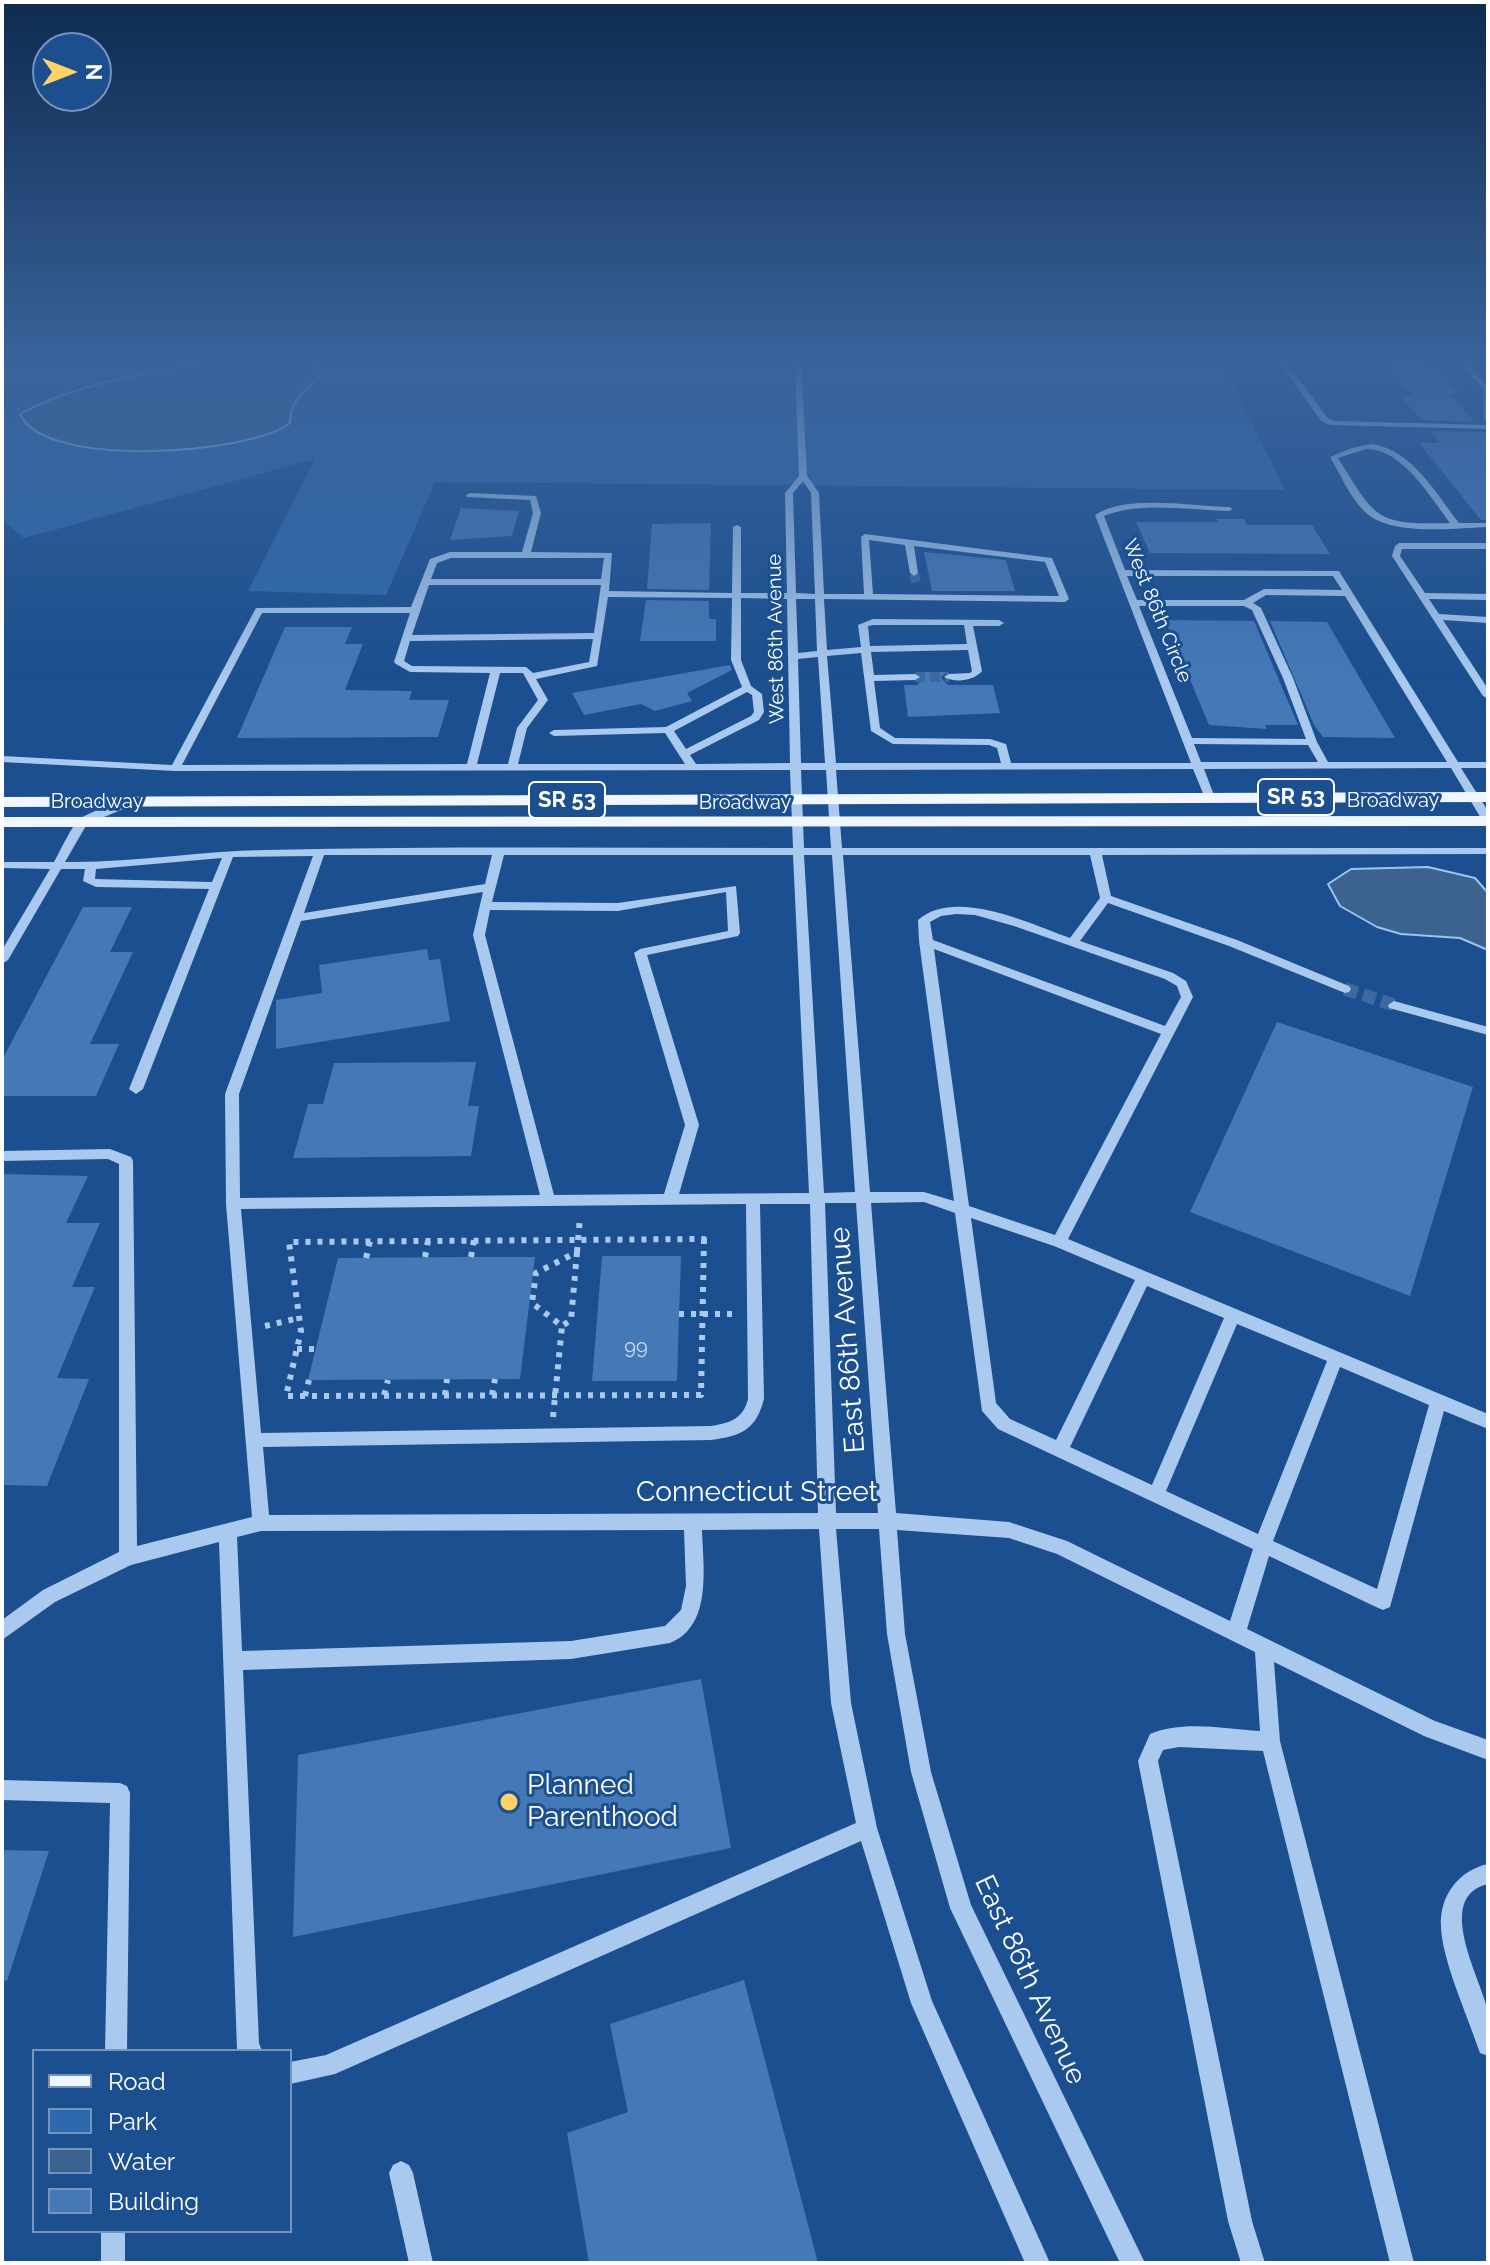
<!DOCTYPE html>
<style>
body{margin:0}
#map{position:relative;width:1490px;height:2265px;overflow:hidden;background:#1b4f8f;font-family:Raleway,sans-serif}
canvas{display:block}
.frame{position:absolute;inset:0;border:4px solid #fff;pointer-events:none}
.legend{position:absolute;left:32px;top:2049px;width:260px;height:184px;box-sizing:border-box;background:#1b4f8f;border:2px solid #7695bc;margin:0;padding:10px 14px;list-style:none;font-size:24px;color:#fff}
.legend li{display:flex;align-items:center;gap:16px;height:40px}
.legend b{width:40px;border:2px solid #7695bc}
.north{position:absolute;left:32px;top:32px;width:80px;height:80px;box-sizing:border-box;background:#1b4f8f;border:2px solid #7695bc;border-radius:50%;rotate:90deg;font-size:22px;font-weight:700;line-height:32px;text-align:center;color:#fff}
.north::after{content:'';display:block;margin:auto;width:28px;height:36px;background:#ffd166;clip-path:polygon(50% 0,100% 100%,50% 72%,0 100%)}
</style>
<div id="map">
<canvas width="1490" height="2265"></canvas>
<div class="frame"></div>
<ul class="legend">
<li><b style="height:10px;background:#f0f6ff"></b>Road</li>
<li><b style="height:22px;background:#2e69ad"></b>Park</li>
<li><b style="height:22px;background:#3c6290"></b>Water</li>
<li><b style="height:22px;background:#4478b7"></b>Building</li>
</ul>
<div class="north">N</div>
</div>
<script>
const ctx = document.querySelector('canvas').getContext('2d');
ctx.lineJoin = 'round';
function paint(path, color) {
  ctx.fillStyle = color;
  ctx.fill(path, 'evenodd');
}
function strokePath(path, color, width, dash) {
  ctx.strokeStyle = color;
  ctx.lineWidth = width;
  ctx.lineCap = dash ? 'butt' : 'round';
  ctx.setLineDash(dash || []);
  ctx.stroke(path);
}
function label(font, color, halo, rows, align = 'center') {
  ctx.font = font + ' Raleway,sans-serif';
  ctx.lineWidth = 6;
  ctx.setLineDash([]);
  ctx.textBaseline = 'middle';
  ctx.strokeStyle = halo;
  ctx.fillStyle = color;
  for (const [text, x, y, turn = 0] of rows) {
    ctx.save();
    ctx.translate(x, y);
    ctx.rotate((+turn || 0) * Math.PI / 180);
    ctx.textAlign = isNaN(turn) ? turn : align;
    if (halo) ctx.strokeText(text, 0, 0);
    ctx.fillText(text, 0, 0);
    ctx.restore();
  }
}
paint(new Path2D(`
 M 2,362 L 1222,362 L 1285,490 L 435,482 L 386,595 L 248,591 L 315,459 L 24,538 L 2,520 Z`), '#2e69ad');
const water = new Path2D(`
 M 212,362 L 318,362 L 321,374 C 306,391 290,399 290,423 C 249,455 43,469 20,414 C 72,385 152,371 212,362 Z
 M 1428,867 L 1475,878 L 1488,893 L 1488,950 L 1460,938 L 1401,934 L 1377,927 L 1340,906 L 1328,884 L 1351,869 Z`);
paint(water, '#3c6290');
strokePath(water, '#9cc4f0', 2);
paint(new Path2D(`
 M 1384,362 L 1430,362 L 1459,394 L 1450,394 L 1475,422 L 1421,420 L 1401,396 L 1413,396 Z
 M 1430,431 L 1484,432 L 1488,436 L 1488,520 L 1481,520 L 1419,443 L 1440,443 Z
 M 461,508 L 519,511 L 512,536 L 450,540 Z
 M 1216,519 L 1244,519 L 1247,525 L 1312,525 L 1330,554 L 1150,553 L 1136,522 L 1218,522 Z
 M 711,523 L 709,590 L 647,589 L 652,524 Z
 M 924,552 L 1006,560 L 1015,591 L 932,591 Z
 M 646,600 L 709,601 L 709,619 L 716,619 L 716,641 L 640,641 Z
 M 1165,620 L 1254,621 L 1298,725 L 1265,725 L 1267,729 L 1209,725 Z
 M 1270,621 L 1327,622 L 1395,738 L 1323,737 L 1314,725 Z
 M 285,627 L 352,627 L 345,644 L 363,644 L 345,690 L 412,691 L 409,700 L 449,700 L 438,737 L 237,738 Z
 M 730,665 L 732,670 L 687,693 L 692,701 L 655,711 L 641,704 L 584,715 L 572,693 Z
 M 918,672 L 946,672 L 941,678 L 948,685 L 993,685 L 1000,713 L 908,717 L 904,685 L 917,685 L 923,678 Z
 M 83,907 L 132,907 L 110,952 L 133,952 L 90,1044 L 119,1044 L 96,1096 L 2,1096 L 2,1060 Z
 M 427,949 L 429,960 L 440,959 L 450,1021 L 276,1049 L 276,1000 L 322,993 L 319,965 Z
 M 1277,1022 L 1473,1087 L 1410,1296 L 1190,1212 Z
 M 476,1062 L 468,1106 L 479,1106 L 471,1156 L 293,1158 L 308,1104 L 323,1104 L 334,1063 Z
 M 2,1174 L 88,1176 L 66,1223 L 100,1223 L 72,1287 L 95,1287 L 57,1378 L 89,1379 L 47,1486 L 2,1485 Z
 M 602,1256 L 681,1256 L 677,1381 L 592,1381 Z
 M 471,1257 L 535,1257 L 520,1379 L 308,1380 L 338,1258 Z
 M 701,1679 L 731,1848 L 293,1937 L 298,1755 Z
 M 2,1850 L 49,1851 L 7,1981 L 2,1980 Z
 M 744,1980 L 818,2263 L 589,2263 L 567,2133 L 628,2112 L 610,2024 Z`), '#4478b7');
strokePath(new Path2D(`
 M 914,574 L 916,582
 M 915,677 L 949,677`), '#3d69a0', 10, [10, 5]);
strokePath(new Path2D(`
 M 1345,989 L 1394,1005`), '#3d69a0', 13, [13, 6]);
strokePath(new Path2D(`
 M 704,1239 L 701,1395 L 286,1396 L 301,1331 L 289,1242 Z
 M 577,1252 L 571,1320 L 562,1326 L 532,1303 L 536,1273 Z
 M 577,1252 L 580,1218
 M 425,1257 L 428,1241
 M 471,1257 L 474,1240
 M 366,1258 L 370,1241
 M 679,1314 L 734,1314
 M 265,1326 L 299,1318
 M 297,1349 L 315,1349
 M 384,1395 L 388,1380
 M 445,1395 L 447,1379
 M 492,1395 L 495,1379
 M 305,1396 L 309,1380
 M 553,1417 L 562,1326`), '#a9c9ee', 6, [5, 7]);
paint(new Path2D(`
 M 795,362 L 801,362 L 807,476 L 819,493 L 824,594 L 864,594 L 861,537 L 865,534 L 1052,558 L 1069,599 L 1065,602 L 824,599 L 827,650 L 861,647 L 858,625 L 873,619 L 999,620 L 1004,623 L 999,626 L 973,626 L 982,671 C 974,681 955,683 944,677 L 949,674 L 970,673 L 972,671 L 968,650 L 871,652 L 874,675 L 915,674 L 920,677 L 915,680 L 874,681 L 880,728 L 895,738 L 990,739 L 1006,744 L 1011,763 L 1191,763 L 1095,515 C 1126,494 1192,506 1229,507 L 1233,509 L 1229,511 C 1192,510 1138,501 1104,516 L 1125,570 L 1339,571 L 1458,762 L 1488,762 L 1488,768 L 1461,768 L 1488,811 L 1488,823 L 1482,820 L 1451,768 L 1204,769 L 1215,798 L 1210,801 L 1205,798 L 1193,769 L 836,770 L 842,848 L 1488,848 L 1488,854 L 1102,855 L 1111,896 L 1237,940 L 1349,986 L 1351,989 L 1349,992 L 1345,993 L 1229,946 L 1108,903 L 1080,941 L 1173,973 L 1186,981 L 1193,997 L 1068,1239 L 1488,1414 L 1488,1429 L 1444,1411 L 1390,1607 L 1383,1610 L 1376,1607 L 1269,1556 L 1247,1629 L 1435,1721 L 1488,1740 L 1488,1760 L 1424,1736 L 1274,1662 L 1280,1741 L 1414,2263 L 1390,2263 L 1263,1751 L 1179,1747 L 1163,1750 L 1158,1761 L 1252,2221 L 1265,2263 L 1241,2263 L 1228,2221 L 1138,1761 L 1150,1734 C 1183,1720 1225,1729 1260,1731 L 1255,1652 L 1057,1554 L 1009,1538 L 897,1530 L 905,1634 L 931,1772 L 971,1905 L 1145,2263 L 1120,2263 L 950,1908 L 911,1772 L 887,1634 L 879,1529 L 836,1529 L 851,1703 L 877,1828 L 932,2001 L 1050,2263 L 1025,2263 L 911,2003 L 861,1841 L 335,2074 L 290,2084 L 290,2062 L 326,2055 L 856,1823 L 831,1703 L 819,1529 L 702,1530 C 703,1566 713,1626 670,1643 L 571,1659 L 243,1670 L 259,2043 L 262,2051 L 238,2051 L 237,2049 L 219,1542 L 131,1565 L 55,1602 L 2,1640 L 2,1620 L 43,1590 L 119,1552 L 119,1164 L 108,1159 L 2,1161 L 2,1151 L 110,1149 L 131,1157 L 133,1161 L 137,1546 L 252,1517 L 226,1204 L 225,1094 L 313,856 L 233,857 L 143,1089 L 136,1094 L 129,1089 L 209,889 L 96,887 L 83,881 L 85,869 L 61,869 L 8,960 L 2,964 L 2,950 L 50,869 L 2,868 L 2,862 L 54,862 C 60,852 71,826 80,819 C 92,810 134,796 145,804 L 144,806 L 121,810 L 87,824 L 65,862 C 132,863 198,851 265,850 C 441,846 617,848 793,848 L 790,770 L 175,771 L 2,762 L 2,756 L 172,765 L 256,608 L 411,607 L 430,559 L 450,552 L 522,552 L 533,513 L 530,500 L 467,497 L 466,495 L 470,493 L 536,496 L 541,513 L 531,552 L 612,553 L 609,591 L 732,593 L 733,527 L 737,525 L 741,527 L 741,593 L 787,593 L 785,493 L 799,476 ZM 803,481 L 811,493 L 815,594 L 796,593 L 793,493 ZM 869,540 L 905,545 L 910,573 L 914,576 L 918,573 L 914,546 L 1045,562 L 1059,596 L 873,594 ZM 451,558 L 604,558 L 601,579 L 431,579 L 437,563 ZM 1127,576 L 1333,576 L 1342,590 L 1264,589 L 1244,600 L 1137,600 ZM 429,585 L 601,585 L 594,633 L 412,635 ZM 1266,595 L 1345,596 L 1447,762 L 1328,762 L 1317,742 L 1293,678 L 1261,608 L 1253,603 ZM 608,597 L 732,598 L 731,660 L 742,687 L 666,727 L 554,730 L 549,733 L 554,736 L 665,733 L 685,764 L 518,764 L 527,728 L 548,700 L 536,679 L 597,666 ZM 741,598 L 787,599 L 790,763 L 696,764 L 690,755 L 759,720 L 764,712 L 762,694 L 751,686 L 741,660 ZM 796,599 L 815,599 L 817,651 L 798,653 ZM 1139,606 L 1244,606 L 1252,610 L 1283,678 L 1306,739 L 1192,738 ZM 262,613 L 410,613 L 394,662 L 396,664 L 410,672 L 490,673 L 467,764 L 182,765 ZM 874,625 L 964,625 L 967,644 L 870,646 L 868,626 ZM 593,639 L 589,662 L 533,673 L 526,667 L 412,666 L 404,661 L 410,641 ZM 861,653 L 871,731 L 893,744 L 989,745 L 997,748 L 1001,763 L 836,763 L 827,656 ZM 818,657 L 825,763 L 801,763 L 798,659 ZM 500,673 L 523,673 L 538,700 L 517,728 L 508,764 L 477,764 ZM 747,692 L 752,695 L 754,712 L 751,716 L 686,749 L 674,731 ZM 1194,744 L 1308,745 L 1318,762 L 1201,762 ZM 801,770 L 826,770 L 831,848 L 804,848 ZM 324,855 L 492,855 L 485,884 L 304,913 ZM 504,855 L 793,855 L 809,1193 L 679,1194 L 699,1125 L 647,955 L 738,936 L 740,933 L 736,886 L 618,903 L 492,902 ZM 804,855 L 832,855 L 855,1192 L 824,1193 ZM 843,855 L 1090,855 L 1100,898 L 1070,938 C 1031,924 955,887 918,920 L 919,941 L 954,1201 L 924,1192 L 870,1192 ZM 222,858 L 212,882 L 95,879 L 96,869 ZM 483,892 L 473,935 L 540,1195 L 240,1198 L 239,1094 L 301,921 ZM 726,892 L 728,931 L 640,949 L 634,953 L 685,1125 L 664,1194 L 554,1195 L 485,935 L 490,910 L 618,911 ZM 956,914 L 975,915 L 1014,926 L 1165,979 L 1177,986 L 1181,997 L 1165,1026 L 933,940 L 930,922 L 941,916 ZM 934,949 L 1161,1034 L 1055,1235 L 969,1206 ZM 924,1202 L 955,1213 L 982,1411 L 998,1429 L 1253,1549 L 1230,1621 L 1067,1541 L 1009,1522 L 896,1513 L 871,1203 ZM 825,1203 L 856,1203 L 878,1513 L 836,1513 ZM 746,1204 L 748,1399 C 743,1419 730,1423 711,1426 L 261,1433 L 241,1209 ZM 760,1204 L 810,1204 L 818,1513 L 269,1515 L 263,1447 L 711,1440 C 741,1436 756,1430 764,1399 ZM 971,1218 L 1054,1246 L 1135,1280 L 1056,1440 L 1010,1419 L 996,1403 ZM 1147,1286 L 1224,1318 L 1152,1485 L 1070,1447 ZM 1237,1324 L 1327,1361 L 1258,1534 L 1166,1491 ZM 1340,1367 L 1429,1405 L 1377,1589 L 1273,1541 ZM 684,1530 L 686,1586 L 681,1610 L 665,1626 L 571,1641 L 242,1651 L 237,1537 L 261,1531 Z
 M 1279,362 L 1286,362 L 1327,417 L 1334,421 L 1488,425 L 1488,429 L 1330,425 L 1321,421 Z
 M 1458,362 L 1465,362 L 1488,386 L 1488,421 L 1484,419 L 1484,389 Z
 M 1371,444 C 1411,448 1437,495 1459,523 L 1488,523 L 1488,527 C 1455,528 1389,537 1364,511 C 1349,496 1341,475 1330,457 L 1352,448 ZM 1366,449 C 1402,448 1431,498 1450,523 C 1375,525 1376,519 1338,458 Z
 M 1488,543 L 1488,549 L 1402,549 L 1400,556 L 1425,593 L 1488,594 L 1488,600 L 1429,599 L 1439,614 L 1488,617 L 1488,623 L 1443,620 L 1488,689 L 1488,699 L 1483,696 L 1392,556 L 1395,546 L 1399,543 Z
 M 1394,1001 L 1488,1027 L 1488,1035 L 1389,1008 L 1388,1005 Z
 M 2,1780 L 120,1783 L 127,1786 L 130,1793 L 127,2051 L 105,2051 L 110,1803 L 2,1800 Z
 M 1488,1864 L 1488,1884 C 1432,1897 1483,1982 1488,2012 C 1490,2026 1488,2042 1488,2056 L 1480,2053 L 1477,2045 C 1466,2012 1442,1959 1441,1927 C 1439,1896 1459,1870 1488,1864 Z
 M 401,2161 L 409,2165 L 413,2173 L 433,2263 L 409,2263 L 389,2173 L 393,2165 Z
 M 101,2231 L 125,2231 L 125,2263 L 101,2263 Z`), '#a9c9ee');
paint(new Path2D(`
 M 1488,792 L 1488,802 L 2,807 L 2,797 Z
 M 1488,816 L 1488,826 L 2,827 L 2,817 Z`), '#f0f6ff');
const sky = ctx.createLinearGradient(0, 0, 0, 680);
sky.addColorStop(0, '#0f2b4f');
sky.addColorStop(0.53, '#39639b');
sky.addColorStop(1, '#39639b00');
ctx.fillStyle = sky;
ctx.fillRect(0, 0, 1490, 680);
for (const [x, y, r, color] of [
 [509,1802,10,"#ffd166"]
]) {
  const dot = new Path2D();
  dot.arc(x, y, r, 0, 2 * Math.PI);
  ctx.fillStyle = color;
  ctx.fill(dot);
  strokePath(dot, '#1b4f8f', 3);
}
label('20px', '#fff', '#1b4f8f', [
 ["West 86th Circle",1157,611,68],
 ["West 86th Avenue",776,639,-91],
 ["Broadway",1393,801],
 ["Broadway",97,802],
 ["Broadway",745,803]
]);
label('20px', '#d0dded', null, [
 ["99",636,1348]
]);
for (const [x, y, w] of [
 [1296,797,76],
 [567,800,76]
]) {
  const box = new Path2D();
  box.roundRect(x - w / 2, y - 18, w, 36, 6);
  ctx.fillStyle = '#1b4f8f';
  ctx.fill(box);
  strokePath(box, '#fff', 2);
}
label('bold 22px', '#fff', null, [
 ["SR 53",1296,797],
 ["SR 53",567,800]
]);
label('28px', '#fff', '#1b4f8f', [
 ["East 86th Avenue",848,1340,-94],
 ["Connecticut Street",757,1493],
 ["East 86th Avenue",1030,1980,65]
]);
label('28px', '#fff', '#1b4f8f', [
 ["Planned",527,1786],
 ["Parenthood",527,1818]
], 'left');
</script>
